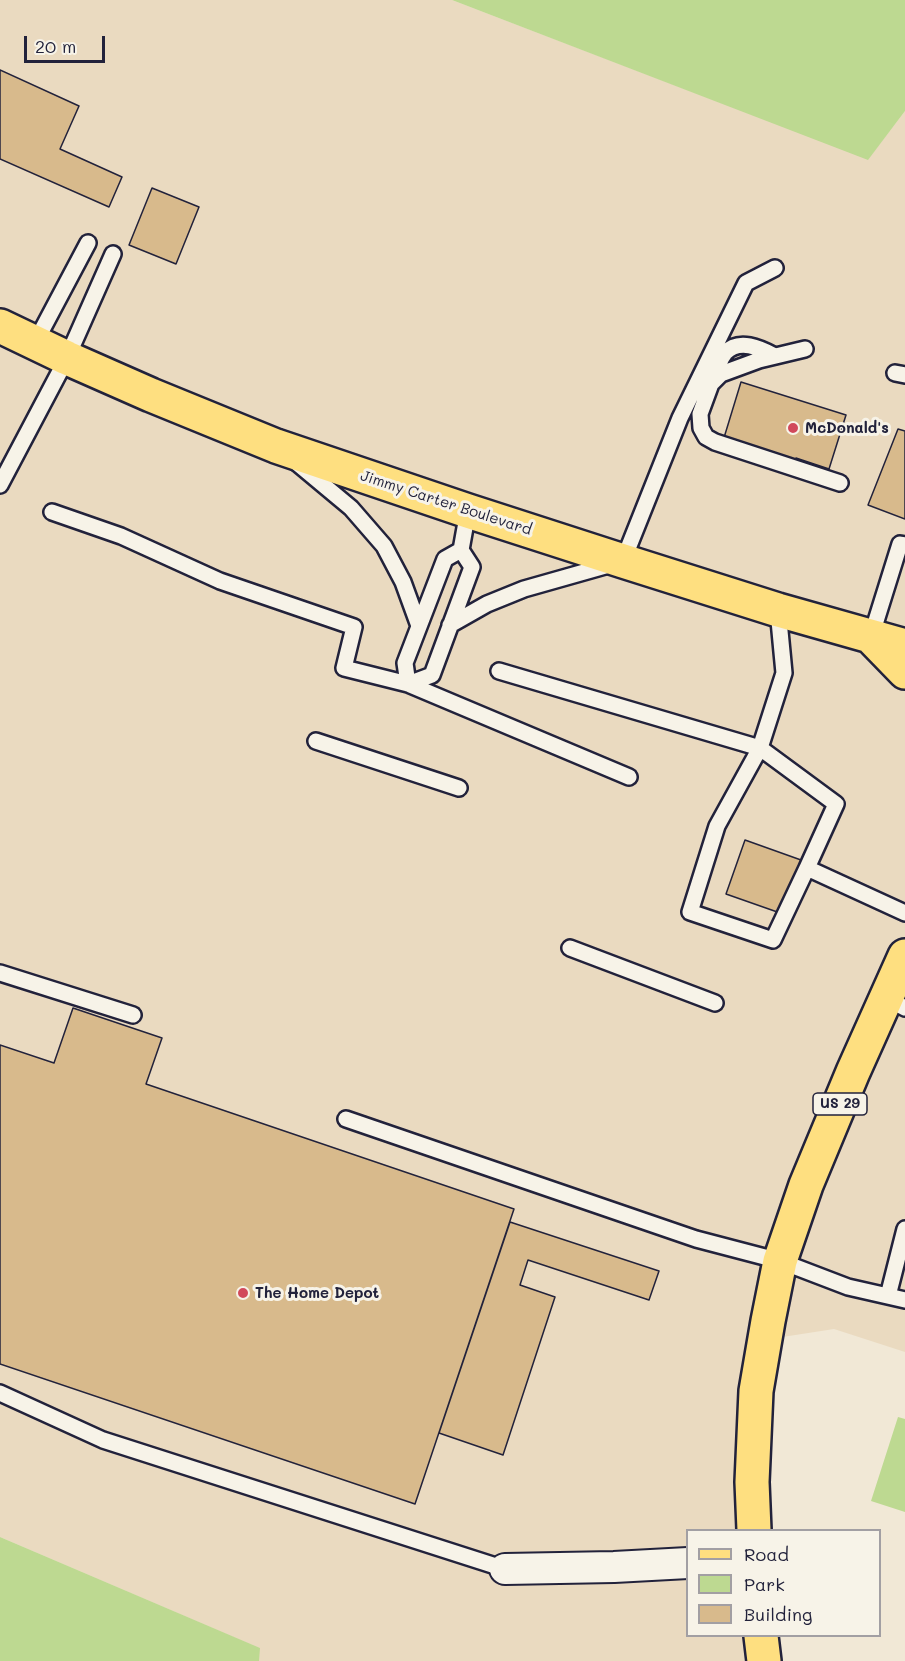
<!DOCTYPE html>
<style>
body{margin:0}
#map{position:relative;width:905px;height:1661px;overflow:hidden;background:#f1e8d6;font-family:Mali,sans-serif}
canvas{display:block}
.legend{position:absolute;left:686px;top:1529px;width:195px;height:108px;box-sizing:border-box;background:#f7f3e8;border:2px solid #a29fa3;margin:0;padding:8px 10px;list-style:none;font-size:18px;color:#22223b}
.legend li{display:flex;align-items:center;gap:12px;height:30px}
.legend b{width:30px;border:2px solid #a29fa3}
.scale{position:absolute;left:24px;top:36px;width:81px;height:27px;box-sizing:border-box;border:3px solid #22223b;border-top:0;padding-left:8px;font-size:18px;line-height:21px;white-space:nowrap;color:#22223b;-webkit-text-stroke:4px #f7f3e8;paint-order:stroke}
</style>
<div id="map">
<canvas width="905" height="1661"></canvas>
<ul class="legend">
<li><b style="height:8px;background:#fedf80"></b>Road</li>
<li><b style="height:16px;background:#bdd991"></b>Park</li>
<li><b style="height:16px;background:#d8ba8c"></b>Building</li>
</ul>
<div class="scale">20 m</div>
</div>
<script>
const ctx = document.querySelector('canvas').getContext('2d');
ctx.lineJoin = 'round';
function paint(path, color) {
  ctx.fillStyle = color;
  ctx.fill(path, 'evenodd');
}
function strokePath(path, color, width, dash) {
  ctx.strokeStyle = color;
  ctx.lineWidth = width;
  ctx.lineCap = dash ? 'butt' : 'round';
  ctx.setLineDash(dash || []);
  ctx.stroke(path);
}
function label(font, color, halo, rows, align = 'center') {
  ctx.font = font + ' Mali,sans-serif';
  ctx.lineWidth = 6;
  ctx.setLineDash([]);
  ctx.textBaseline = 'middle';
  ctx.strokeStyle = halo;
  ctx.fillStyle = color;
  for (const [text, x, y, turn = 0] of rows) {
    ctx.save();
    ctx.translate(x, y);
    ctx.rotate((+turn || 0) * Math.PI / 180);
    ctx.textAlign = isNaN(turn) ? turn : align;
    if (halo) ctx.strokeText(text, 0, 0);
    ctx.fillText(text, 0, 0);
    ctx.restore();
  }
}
paint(new Path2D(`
 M 0,0 L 452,0 L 868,159 L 905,111 L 905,1352 L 834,1329 L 776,1338 L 761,1530 L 688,1530 L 688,1636 L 767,1636 L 774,1661 L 259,1661 L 259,1648 L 0,1537 Z`), '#eadac0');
paint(new Path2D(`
 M 452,0 L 905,0 L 905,111 L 868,160 Z
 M 898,1417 L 905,1419 L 905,1512 L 871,1501 Z
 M 0,1537 L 260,1648 L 259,1661 L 0,1661 Z`), '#bdd991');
const building = new Path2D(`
 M 0,70 L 79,106 L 60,149 L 122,177 L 109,207 L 0,159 Z
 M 152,188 L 199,207 L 176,264 L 129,245 Z
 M 741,382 L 846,415 L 829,469 L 796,458 L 795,463 L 723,441 Z
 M 898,429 L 905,431 L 905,519 L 868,505 Z
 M 745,840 L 801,860 L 783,914 L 726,894 Z
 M 73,1008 L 162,1038 L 146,1084 L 514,1209 L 415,1504 L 0,1364 L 0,1045 L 54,1063 Z
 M 510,1222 L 659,1271 L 649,1300 L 528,1260 L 520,1285 L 555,1297 L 503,1455 L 439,1433 Z`);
paint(building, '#d8ba8c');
strokePath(building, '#22223b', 1.5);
const lane = new Path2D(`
 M 35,343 L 88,243
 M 805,349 L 759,360 L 721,374 L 711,384 L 700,414 L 701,428 L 706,437 L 715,442 L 840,483
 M 895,373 L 905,375
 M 713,380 C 716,372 719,360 725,353 C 739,338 760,348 775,356
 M 297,463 L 351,508 L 384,546 L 403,582 L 419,626
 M 0,485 L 67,358 L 113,254
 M 52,512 L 121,536 L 220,581 L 354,627 L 344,668 L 408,684 L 629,777
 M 461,550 L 445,559 L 405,663 L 408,684 L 432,675 L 472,567 L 461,550 L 468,511
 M 778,610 L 784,673 L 760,748 L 717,826 L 690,912 L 773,940 L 807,868 L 905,913
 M 450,625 L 487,604 L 524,589 L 623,561 L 680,418 L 746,283 L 775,268
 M 871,637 L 900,544 L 905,545
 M 499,671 L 760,748 L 836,804 L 807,868
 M 316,741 L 459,788
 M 570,948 L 715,1003
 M 0,973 L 133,1015
 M 886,998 L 905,1008
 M 346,1119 L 696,1239 L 780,1261 L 848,1287 L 905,1300
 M 888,1296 L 905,1229
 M 0,1393 L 103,1440 L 505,1569`);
const street = new Path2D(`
 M 505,1569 L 614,1567 L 688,1563`);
const primary = new Path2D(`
 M 0,326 L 67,358 L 151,395 L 276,446 L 468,511 L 623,561 L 778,610 L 905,646
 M 871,637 L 905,672
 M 754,1530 L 752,1482 L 756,1391 L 768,1321 L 780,1261 L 806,1185 L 853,1072 L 905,956
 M 761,1636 L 764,1661`);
strokePath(lane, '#22223b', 20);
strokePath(street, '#22223b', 34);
strokePath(primary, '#22223b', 38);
strokePath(lane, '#f7f3e8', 15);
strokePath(street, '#f7f3e8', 30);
strokePath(primary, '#fedf80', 33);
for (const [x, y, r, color] of [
 [793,428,6,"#d1495b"],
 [243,1293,6,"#d1495b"]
]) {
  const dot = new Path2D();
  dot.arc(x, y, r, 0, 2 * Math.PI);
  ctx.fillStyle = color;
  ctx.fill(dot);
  strokePath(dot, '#f7f3e8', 2);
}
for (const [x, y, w] of [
 [840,1104,54]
]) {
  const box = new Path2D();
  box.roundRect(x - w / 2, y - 11, w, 22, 4.5);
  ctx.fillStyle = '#f7f3e8';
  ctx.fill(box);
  strokePath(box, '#22223b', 1.5);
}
label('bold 14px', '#22223b', null, [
 ["US 29",840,1104]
]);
label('bold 15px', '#22223b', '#f7f3e8', [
 ["McDonald's",805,428],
 ["The Home Depot",255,1293]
], 'left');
label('15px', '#22223b', '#f7f3e8', [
 ["Jimmy Carter Boulevard",446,503,18]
]);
</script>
